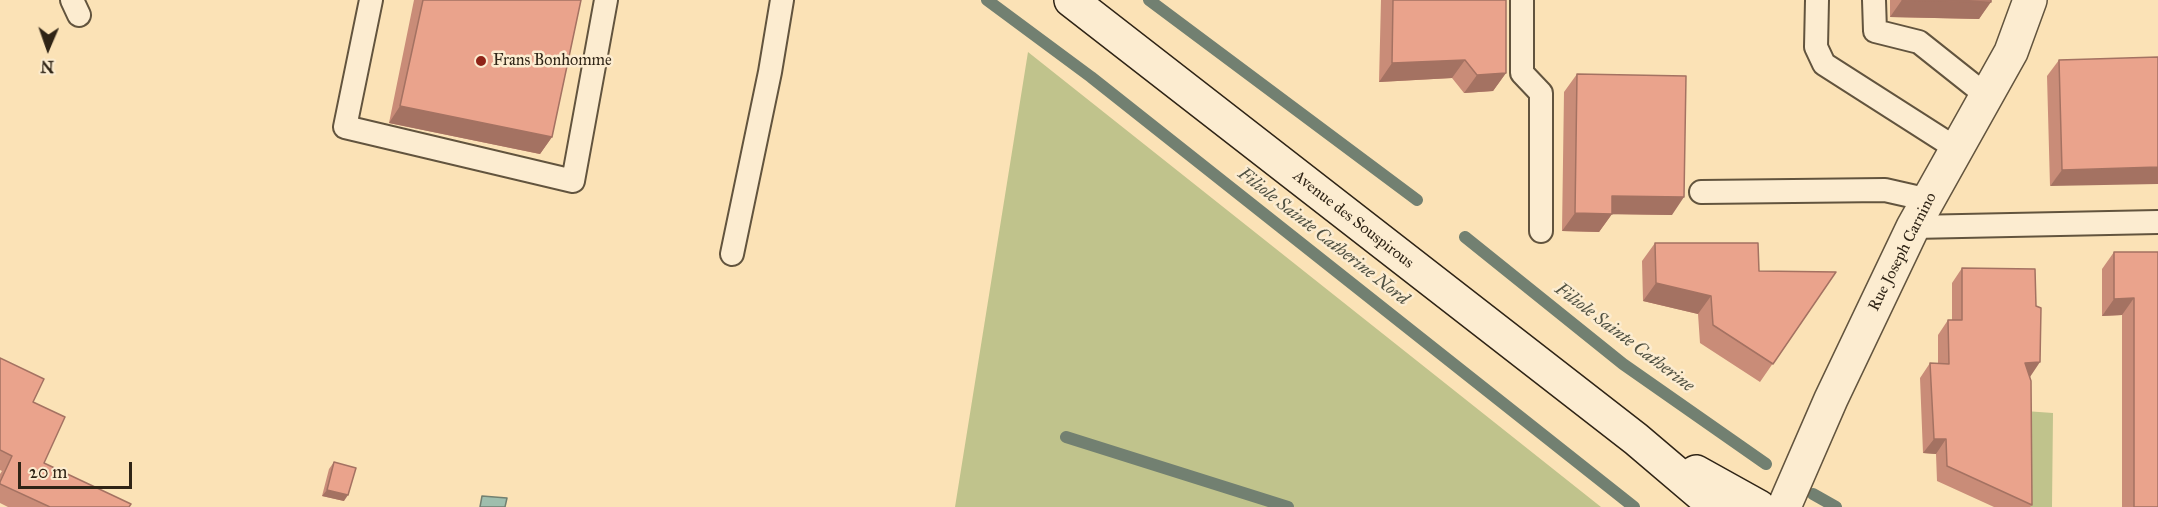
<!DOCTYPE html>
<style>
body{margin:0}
#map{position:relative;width:2158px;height:507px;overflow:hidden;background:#fbe2b6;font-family:"IM FELL Great Primer",serif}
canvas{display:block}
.north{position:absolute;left:18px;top:18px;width:60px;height:60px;-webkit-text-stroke:4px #fcecd0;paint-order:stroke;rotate:182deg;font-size:16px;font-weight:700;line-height:24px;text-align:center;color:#2f2416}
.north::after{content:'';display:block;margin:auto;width:21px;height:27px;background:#2f2416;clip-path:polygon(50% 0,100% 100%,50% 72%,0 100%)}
.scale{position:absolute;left:18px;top:462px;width:114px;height:27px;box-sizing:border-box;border:3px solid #2f2416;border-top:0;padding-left:8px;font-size:18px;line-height:21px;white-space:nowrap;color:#2f2416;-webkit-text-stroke:4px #fcecd0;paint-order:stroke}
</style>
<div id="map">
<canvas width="2158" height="507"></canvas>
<div class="north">N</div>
<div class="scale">20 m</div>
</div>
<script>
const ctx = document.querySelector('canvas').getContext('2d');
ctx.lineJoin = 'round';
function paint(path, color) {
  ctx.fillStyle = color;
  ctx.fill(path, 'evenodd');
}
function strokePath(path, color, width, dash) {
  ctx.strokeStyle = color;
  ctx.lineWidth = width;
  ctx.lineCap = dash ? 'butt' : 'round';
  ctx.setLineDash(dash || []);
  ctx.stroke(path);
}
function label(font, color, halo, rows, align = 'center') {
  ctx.font = font + ' "IM FELL Great Primer",serif';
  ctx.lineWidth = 5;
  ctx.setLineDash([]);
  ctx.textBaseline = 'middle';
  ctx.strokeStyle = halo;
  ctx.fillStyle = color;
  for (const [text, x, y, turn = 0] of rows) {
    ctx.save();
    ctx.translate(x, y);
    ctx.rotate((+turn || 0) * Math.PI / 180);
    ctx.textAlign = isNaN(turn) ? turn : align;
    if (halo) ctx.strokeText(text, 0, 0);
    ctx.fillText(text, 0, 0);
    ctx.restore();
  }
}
paint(new Path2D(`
 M 1028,52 L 1601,507 L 955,507 Z
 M 2025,411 L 2053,413 L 2052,507 L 2023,507 L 2025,451 L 2032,444 L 2031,419 Z`), '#c0c38c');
const water = new Path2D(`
 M 482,496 L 507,498 L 505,507 L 480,507 Z`);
paint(water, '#9fbead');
strokePath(water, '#728071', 1.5);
strokePath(new Path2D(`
 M 987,0 L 1091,77 L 1634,507
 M 1149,0 L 1417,200
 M 1465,237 L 1623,364 L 1766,464
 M 1066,437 L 1288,507
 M 1813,494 L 1836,507`), '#728071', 12);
const lane = new Path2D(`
 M 72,0 L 79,15
 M 371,0 L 345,127 L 573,181 L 606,0
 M 1522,0 L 1522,73 L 1541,93 L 1541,231
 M 1817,0 L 1816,47 L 1824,64 L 1957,149
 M 1874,0 L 1875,31 L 1919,42 L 1987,96
 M 1701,192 L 1885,190 L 1929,200
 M 1913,227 L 2158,222
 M 732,254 L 770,72 L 782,0`);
const street = new Path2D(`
 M 1784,507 L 1831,399 L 1913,227 L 2011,52 L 2030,0`);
const secondary = new Path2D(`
 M 1071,0 L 1636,439 L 1716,507
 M 1696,472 L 1759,507`);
strokePath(lane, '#62543e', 26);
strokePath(street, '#62543e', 36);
strokePath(secondary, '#2f2416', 36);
strokePath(lane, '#fcecd0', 22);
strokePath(street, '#fcecd0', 33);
strokePath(secondary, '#fcecd0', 33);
paint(new Path2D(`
 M 414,0 L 581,0 L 552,137 L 540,154 L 389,123 Z
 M 1381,0 L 1506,0 L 1506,73 L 1493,91 L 1464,93 L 1452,78 L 1379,82 Z
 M 1890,0 L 1991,0 L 1979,19 L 1890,17 Z
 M 2158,57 L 2050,186 L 2047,76 L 2059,60 Z
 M 1577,74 L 1672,215 L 1612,214 L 1599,232 L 1562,231 L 1564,92 Z
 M 1655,243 L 1759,271 L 1836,272 L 1760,382 L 1700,343 L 1698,314 L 1643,301 L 1642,261 Z
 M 2114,252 L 2158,252 L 2158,507 L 2122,507 L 2122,315 L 2102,316 L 2102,269 Z
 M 1962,268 L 2030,377 L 2032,505 L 2030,507 L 1994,507 L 1937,481 L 1936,454 L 1923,453 L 1920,378 L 1930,363 L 1938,363 L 1938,335 L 1948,320 L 1952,320 L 1952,283 Z
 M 0,358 L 33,402 L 44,463 L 129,507 L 8,507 L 0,503 L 0,474 L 2,471 L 0,470 Z
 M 334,462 L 344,501 L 322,496 L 329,469 Z`), '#c98c78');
paint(new Path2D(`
 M 1902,0 L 1991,2 L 1979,19 L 1890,17 Z
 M 1465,60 L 1452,78 L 1379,82 L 1392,63 Z
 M 1506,73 L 1493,91 L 1464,93 L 1477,75 Z
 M 400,106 L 552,137 L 540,154 L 389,123 Z
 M 2158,167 L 2158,184 L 2050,186 L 2062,170 Z
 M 1612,196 L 1684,197 L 1672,215 L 1600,214 Z
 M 1575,213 L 1612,214 L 1599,232 L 1562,231 Z
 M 1656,283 L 1711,296 L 1698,314 L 1643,301 Z
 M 2134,298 L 2122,315 L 2102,316 L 2114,299 Z
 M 2040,362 L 2030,377 L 2015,378 L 2025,363 Z
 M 1934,439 L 1946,439 L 1936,454 L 1923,453 Z
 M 327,490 L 348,495 L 344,501 L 322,496 Z`), '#a47262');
const building = new Path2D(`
 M 423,0 L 581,0 L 552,137 L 400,106 Z
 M 1393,0 L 1506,0 L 1506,73 L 1477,75 L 1465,60 L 1392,63 Z
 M 1902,0 L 1991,0 L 1991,2 Z
 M 2158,57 L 2158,167 L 2062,170 L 2059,60 Z
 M 1577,74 L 1686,76 L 1684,197 L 1612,196 L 1612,214 L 1575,213 Z
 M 1655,243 L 1758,243 L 1759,271 L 1836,272 L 1773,364 L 1713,325 L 1711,296 L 1656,283 Z
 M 2114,252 L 2158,252 L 2158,507 L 2134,507 L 2134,298 L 2114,299 Z
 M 1962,268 L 2035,269 L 2036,306 L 2041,308 L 2040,362 L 2025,363 L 2031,381 L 2032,505 L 1947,466 L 1946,439 L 1934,439 L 1930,363 L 1949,364 L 1948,320 L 1962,320 Z
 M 0,358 L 44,379 L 33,402 L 65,417 L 44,463 L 131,504 L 129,507 L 50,507 L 0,484 L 0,482 L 12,456 L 0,450 Z
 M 334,462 L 356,468 L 348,495 L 327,490 Z`);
paint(building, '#eaa38c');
strokePath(building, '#a47262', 1.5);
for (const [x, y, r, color] of [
 [481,61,6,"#8f2418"]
]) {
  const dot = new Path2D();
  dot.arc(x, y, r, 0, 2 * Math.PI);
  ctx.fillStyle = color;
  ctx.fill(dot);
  strokePath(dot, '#fcecd0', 2);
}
label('16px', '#2f2416', '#fcecd0', [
 ["Frans Bonhomme",493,61]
], 'left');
label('16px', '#2f2416', '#fcecd0', [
 ["Avenue des Souspirous",1353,220,38],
 ["Rue Joseph Carnino",1903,252,-63]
]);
label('italic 18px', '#515243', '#fcecd0', [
 ["Filiole Sainte Catherine Nord",1323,237,38],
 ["Filiole Sainte Catherine",1624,338,37]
]);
</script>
